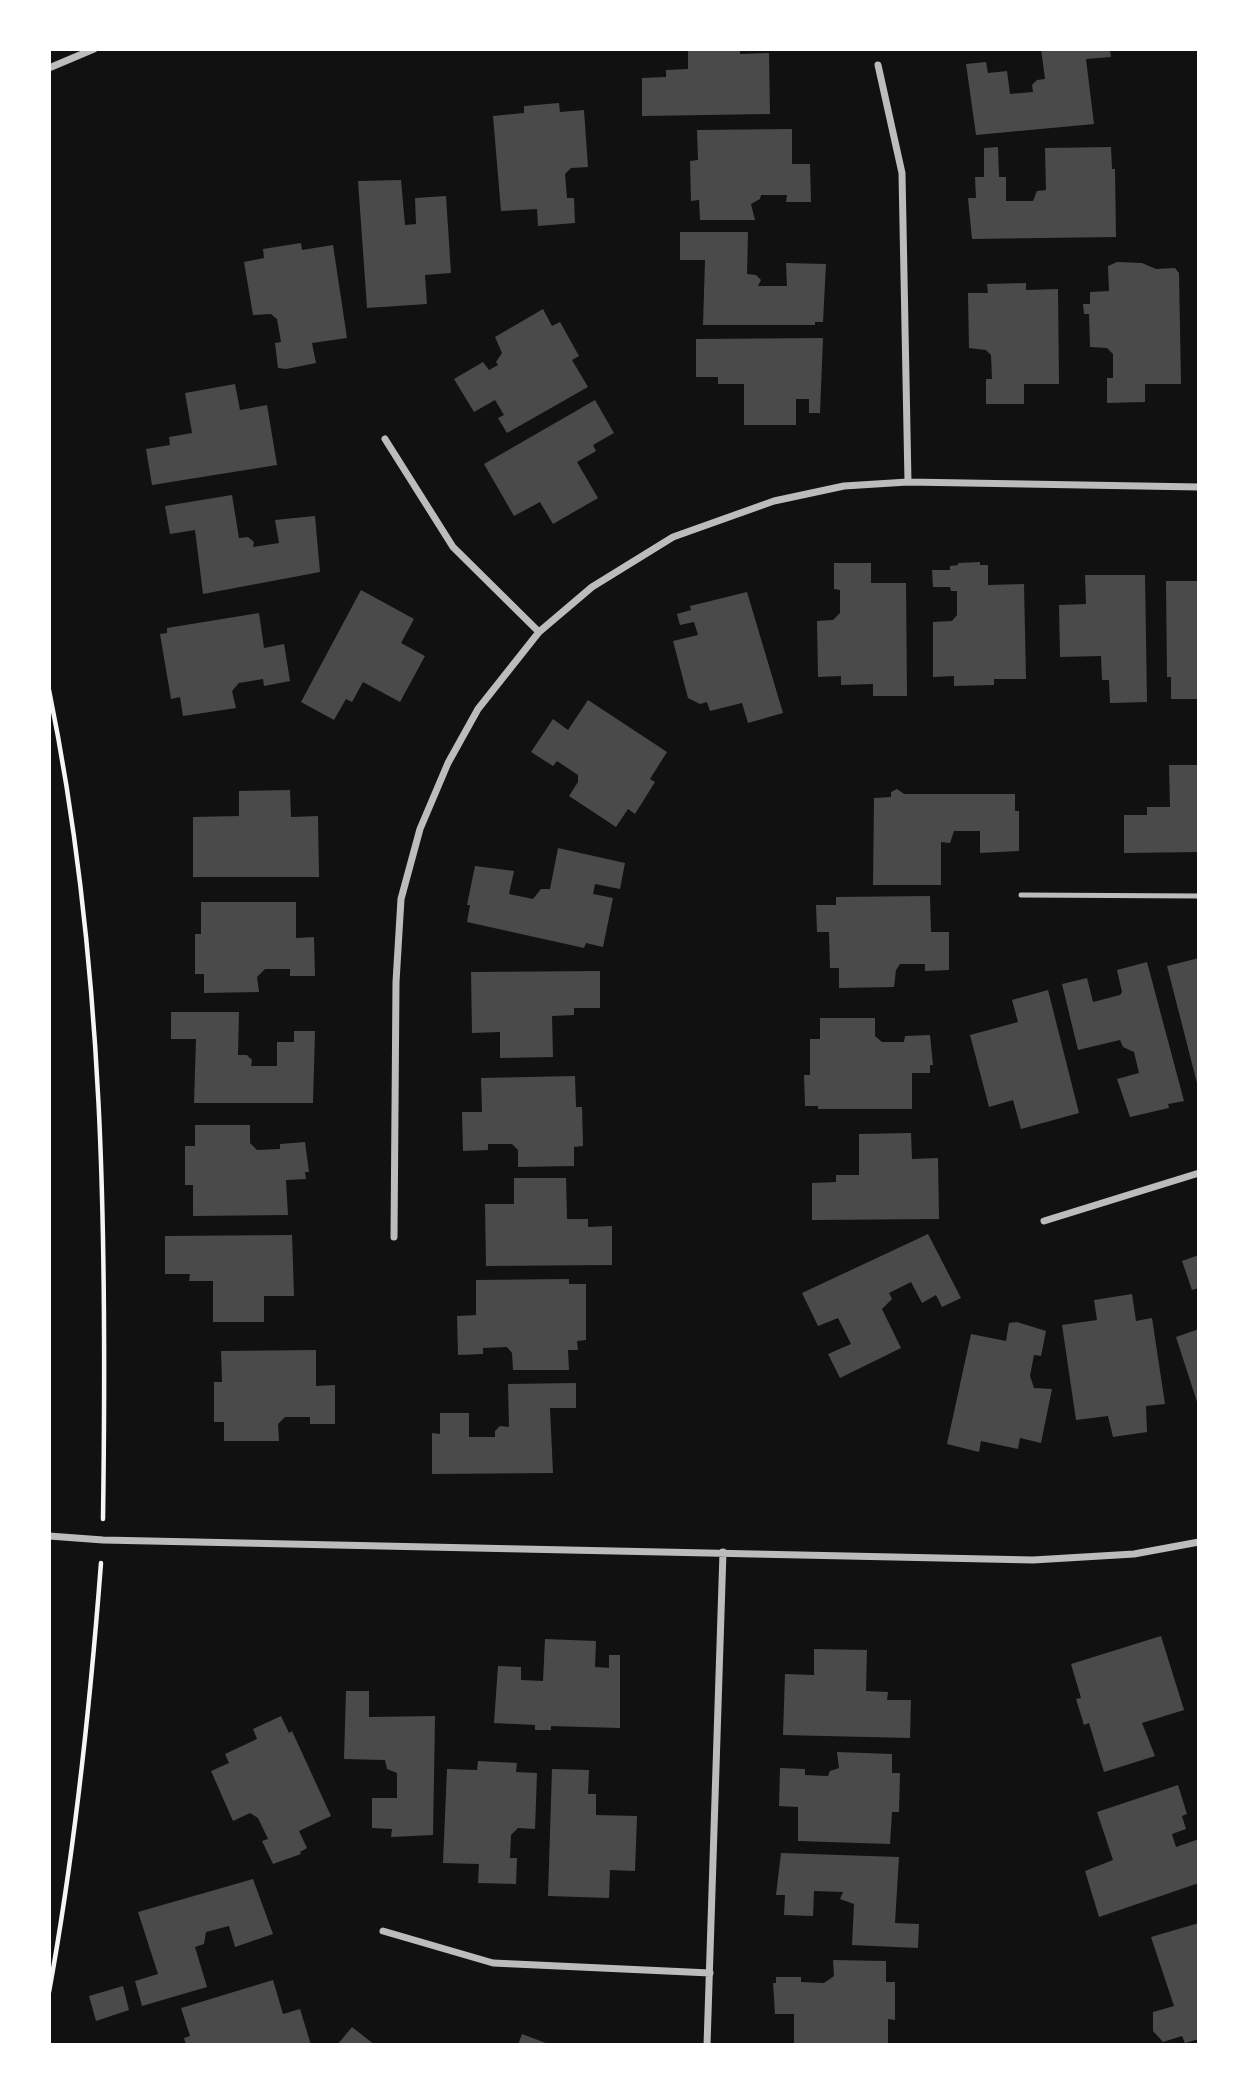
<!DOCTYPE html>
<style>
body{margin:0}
#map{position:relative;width:1248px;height:2094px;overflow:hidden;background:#111;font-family:Signika,sans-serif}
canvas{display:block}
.frame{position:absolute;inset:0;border:51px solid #fff;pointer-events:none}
</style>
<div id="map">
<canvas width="1248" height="2094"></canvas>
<div class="frame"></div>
</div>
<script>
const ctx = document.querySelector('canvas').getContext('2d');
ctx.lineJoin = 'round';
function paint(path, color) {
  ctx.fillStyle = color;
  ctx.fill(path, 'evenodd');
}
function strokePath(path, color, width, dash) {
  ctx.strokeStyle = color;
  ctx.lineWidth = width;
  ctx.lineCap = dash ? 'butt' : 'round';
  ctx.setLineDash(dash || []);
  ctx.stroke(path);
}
paint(new Path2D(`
 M 688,49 L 740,49 L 740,54 L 769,53 L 770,114 L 642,116 L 642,78 L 666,77 L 666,70 L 688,69 Z
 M 1041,49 L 1110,49 L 1111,57 L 1086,59 L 1094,124 L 976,135 L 966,64 L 986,62 L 988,73 L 1007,71 L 1010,94 L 1033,92 L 1032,85 L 1037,80 L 1045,79 Z
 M 559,103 L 560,112 L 584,110 L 588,167 L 571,168 L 565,174 L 567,198 L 574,198 L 575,223 L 538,226 L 537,209 L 501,211 L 493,116 L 524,113 L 524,106 Z
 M 792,129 L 792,164 L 810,164 L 811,202 L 786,202 L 787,195 L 761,195 L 760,199 L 751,204 L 755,220 L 700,220 L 699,200 L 691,201 L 690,161 L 698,160 L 697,130 Z
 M 998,147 L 999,177 L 1006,177 L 1006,201 L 1033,201 L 1037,191 L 1046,190 L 1045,148 L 1111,147 L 1112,169 L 1115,169 L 1116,237 L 972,239 L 968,198 L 976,198 L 975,177 L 984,177 L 984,148 Z
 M 401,180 L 405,225 L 416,224 L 415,198 L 446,196 L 451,273 L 425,275 L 427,304 L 367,308 L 358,181 Z
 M 680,232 L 748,232 L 747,274 L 756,275 L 761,280 L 758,286 L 787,286 L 786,263 L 826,264 L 823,322 L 815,322 L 815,325 L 703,325 L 705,260 L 680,260 Z
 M 301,243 L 302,250 L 333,245 L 347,338 L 312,343 L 316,363 L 286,369 L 278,368 L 275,343 L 281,342 L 277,319 L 271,314 L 253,315 L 244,262 L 264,258 L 263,249 Z
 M 1117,262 L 1142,263 L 1156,269 L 1175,268 L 1179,273 L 1181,384 L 1145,384 L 1145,402 L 1107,403 L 1107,378 L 1113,378 L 1113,354 L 1107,348 L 1090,347 L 1089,314 L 1084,314 L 1083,304 L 1090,304 L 1090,292 L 1109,291 L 1108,266 Z
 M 1026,283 L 1026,290 L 1058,289 L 1059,384 L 1024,384 L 1024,404 L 986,404 L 986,379 L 992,379 L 991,355 L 986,350 L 969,348 L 968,293 L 988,293 L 987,284 Z
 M 543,309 L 552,326 L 560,322 L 579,356 L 572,360 L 588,387 L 507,433 L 498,418 L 504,415 L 495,400 L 474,412 L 454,379 L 483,362 L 489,370 L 498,365 L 496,362 L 502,353 L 495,337 Z
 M 823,338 L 820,413 L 809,413 L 809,399 L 796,399 L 796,425 L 744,425 L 744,384 L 718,384 L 718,377 L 696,377 L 696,339 Z
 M 235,384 L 240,410 L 267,405 L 277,465 L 152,485 L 146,449 L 170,445 L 169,437 L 192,433 L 185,393 Z
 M 595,400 L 614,433 L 593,445 L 596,451 L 577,462 L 598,498 L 553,524 L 540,502 L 514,516 L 484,464 Z
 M 232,495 L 239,538 L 248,537 L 254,542 L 253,547 L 279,543 L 275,520 L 315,516 L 320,572 L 203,594 L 195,530 L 170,534 L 165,506 Z
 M 980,562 L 980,565 L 988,565 L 988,585 L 1024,584 L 1026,679 L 994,679 L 994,685 L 954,686 L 954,676 L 933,677 L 933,622 L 952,621 L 957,615 L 957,591 L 951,591 L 950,587 L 933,587 L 932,570 L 950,570 L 950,566 L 958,565 L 958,563 Z
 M 834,563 L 871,563 L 871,583 L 906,583 L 907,696 L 873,696 L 873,684 L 841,685 L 841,676 L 818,677 L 817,621 L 833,620 L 840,613 L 840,590 L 834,589 Z
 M 1085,575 L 1145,575 L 1147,702 L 1110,703 L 1109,680 L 1102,680 L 1101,656 L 1060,657 L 1059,605 L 1086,604 Z
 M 1166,581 L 1199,581 L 1199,699 L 1171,699 L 1171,677 L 1167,677 Z
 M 361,590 L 414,619 L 401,643 L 425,656 L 400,702 L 363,682 L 352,702 L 346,699 L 334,720 L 301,702 Z
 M 747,592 L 783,713 L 748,723 L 742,703 L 710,711 L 707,702 L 700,704 L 688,698 L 673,641 L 698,635 L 694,622 L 680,625 L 677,614 L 691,610 L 690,606 Z
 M 259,613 L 264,648 L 284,644 L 290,681 L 264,686 L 263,679 L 239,683 L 232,691 L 236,708 L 183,716 L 180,697 L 171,699 L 160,634 L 167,633 L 167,628 Z
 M 588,700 L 667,752 L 650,779 L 655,782 L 635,814 L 628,809 L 616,827 L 569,796 L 578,782 L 578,775 L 557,761 L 553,766 L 531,752 L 553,719 L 568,730 Z
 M 1169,765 L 1199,765 L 1199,852 L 1124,853 L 1124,815 L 1147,815 L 1147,807 L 1170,807 Z
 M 897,789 L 904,794 L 1015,794 L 1015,811 L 1019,811 L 1019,851 L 980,853 L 980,831 L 954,831 L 950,843 L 941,842 L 941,885 L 873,885 L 874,798 L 891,797 L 891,792 Z
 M 290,790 L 291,817 L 318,816 L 319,877 L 193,877 L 193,817 L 239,816 L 239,791 Z
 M 558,848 L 625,863 L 620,889 L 595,884 L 593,894 L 613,898 L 603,947 L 586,943 L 584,948 L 467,922 L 470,905 L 467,905 L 475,866 L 514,871 L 509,894 L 533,899 L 541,889 L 550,889 Z
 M 930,896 L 931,932 L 949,932 L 949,970 L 925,971 L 925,964 L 900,964 L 896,970 L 894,987 L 839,988 L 839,968 L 830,968 L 829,932 L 817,932 L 816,905 L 836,905 L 836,897 Z
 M 201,902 L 296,902 L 296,938 L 314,937 L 315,976 L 290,976 L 290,969 L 265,969 L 257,977 L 259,992 L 204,993 L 204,974 L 195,974 L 195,934 L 201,934 Z
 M 1199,958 L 1199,1087 L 1198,1087 L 1167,966 Z
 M 1147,962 L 1184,1101 L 1168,1104 L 1169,1108 L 1130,1117 L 1117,1079 L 1139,1073 L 1134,1052 L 1123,1047 L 1120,1040 L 1078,1050 L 1062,984 L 1087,978 L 1093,1002 L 1120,995 L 1122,992 L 1117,970 Z
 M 600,971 L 600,1008 L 574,1008 L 574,1015 L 552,1016 L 553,1057 L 500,1058 L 500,1032 L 472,1033 L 471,972 Z
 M 1048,990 L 1079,1113 L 1021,1129 L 1013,1100 L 989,1107 L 970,1035 L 1018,1022 L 1012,1000 Z
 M 171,1012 L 239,1012 L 238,1055 L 247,1055 L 252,1060 L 251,1066 L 277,1066 L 277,1042 L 294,1042 L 294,1031 L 315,1031 L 313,1103 L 194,1103 L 196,1039 L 171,1039 Z
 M 820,1018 L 875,1018 L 875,1036 L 882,1042 L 904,1042 L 905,1036 L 930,1035 L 933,1065 L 930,1065 L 930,1073 L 912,1073 L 912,1109 L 818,1109 L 818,1106 L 805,1106 L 804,1075 L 810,1075 L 810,1039 L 820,1039 Z
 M 575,1076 L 576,1107 L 582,1107 L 583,1146 L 574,1147 L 574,1166 L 518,1167 L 518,1150 L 512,1144 L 488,1144 L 488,1150 L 463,1151 L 462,1112 L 482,1112 L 481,1078 Z
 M 195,1125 L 250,1125 L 250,1143 L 257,1150 L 280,1149 L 280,1144 L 305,1142 L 309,1172 L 305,1172 L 306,1179 L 286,1180 L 288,1215 L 193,1216 L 193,1185 L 185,1185 L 185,1146 L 195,1146 Z
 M 911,1133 L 912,1159 L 938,1158 L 939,1219 L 812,1220 L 812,1183 L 836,1182 L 836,1175 L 859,1175 L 859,1134 Z
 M 514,1178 L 566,1178 L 567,1219 L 588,1219 L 588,1227 L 612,1226 L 612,1265 L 486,1266 L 485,1204 L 514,1204 Z
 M 928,1234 L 961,1298 L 942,1307 L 936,1295 L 922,1303 L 911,1282 L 889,1293 L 892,1299 L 882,1309 L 901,1348 L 840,1378 L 828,1354 L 851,1344 L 838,1318 L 818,1326 L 802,1293 Z
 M 292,1235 L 294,1296 L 264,1296 L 264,1322 L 213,1322 L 213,1281 L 189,1281 L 190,1274 L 165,1274 L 165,1236 Z
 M 1199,1255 L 1199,1288 L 1192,1290 L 1182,1261 Z
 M 569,1279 L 569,1284 L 586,1284 L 586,1340 L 577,1341 L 578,1350 L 568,1350 L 569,1370 L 513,1370 L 512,1353 L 507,1347 L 483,1348 L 483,1354 L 458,1355 L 457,1316 L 476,1315 L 476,1280 Z
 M 1132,1294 L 1136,1321 L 1152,1318 L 1165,1404 L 1146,1406 L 1147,1432 L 1113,1437 L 1108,1416 L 1076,1420 L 1062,1325 L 1097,1320 L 1094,1300 Z
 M 1017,1322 L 1046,1331 L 1041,1356 L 1034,1355 L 1030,1376 L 1034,1388 L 1052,1389 L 1041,1443 L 1020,1438 L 1018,1449 L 981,1441 L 979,1452 L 947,1444 L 971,1334 L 1006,1341 L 1009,1323 Z
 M 1199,1329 L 1199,1404 L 1198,1405 L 1176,1337 Z
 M 316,1350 L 316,1386 L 335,1385 L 335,1424 L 310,1424 L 310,1417 L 285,1417 L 278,1424 L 279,1441 L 224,1441 L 224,1422 L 214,1422 L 214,1382 L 222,1382 L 221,1351 Z
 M 576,1383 L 576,1408 L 550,1408 L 553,1473 L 432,1474 L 432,1433 L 440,1434 L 440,1413 L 469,1413 L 469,1437 L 495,1437 L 495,1431 L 500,1426 L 509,1427 L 508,1384 Z
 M 1161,1636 L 1184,1710 L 1142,1723 L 1155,1756 L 1104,1772 L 1089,1723 L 1084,1725 L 1076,1699 L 1081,1698 L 1071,1664 Z
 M 545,1639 L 596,1641 L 595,1667 L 609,1668 L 609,1655 L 620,1655 L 620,1728 L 551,1726 L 551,1730 L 535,1730 L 535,1725 L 494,1723 L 498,1666 L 521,1667 L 521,1680 L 543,1681 Z
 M 814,1649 L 867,1650 L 866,1691 L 888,1692 L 887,1700 L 911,1700 L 910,1738 L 783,1735 L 785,1674 L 814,1675 Z
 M 346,1691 L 369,1691 L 369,1717 L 435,1716 L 433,1835 L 391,1837 L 392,1829 L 372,1828 L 372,1798 L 397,1798 L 397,1773 L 387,1769 L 385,1760 L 344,1759 Z
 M 281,1716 L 289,1733 L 292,1731 L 331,1816 L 299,1831 L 307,1848 L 300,1852 L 301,1854 L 273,1864 L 262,1841 L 268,1839 L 258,1818 L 250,1813 L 233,1821 L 211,1771 L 229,1763 L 225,1754 L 257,1739 L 253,1729 Z
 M 837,1752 L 892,1754 L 892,1773 L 900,1773 L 899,1812 L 892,1812 L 890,1844 L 798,1841 L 798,1807 L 779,1806 L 780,1768 L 805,1769 L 805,1775 L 828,1776 L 830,1771 L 839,1768 Z
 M 478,1761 L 517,1763 L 516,1772 L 537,1773 L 535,1829 L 518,1828 L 511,1835 L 510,1858 L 517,1858 L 516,1884 L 478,1883 L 479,1864 L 443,1863 L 447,1769 L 477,1770 Z
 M 552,1769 L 589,1770 L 588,1794 L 596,1794 L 596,1815 L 637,1816 L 635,1871 L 610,1870 L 609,1898 L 548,1896 Z
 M 1178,1785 L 1187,1814 L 1182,1816 L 1186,1829 L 1172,1834 L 1176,1847 L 1199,1839 L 1199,1883 L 1099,1917 L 1085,1871 L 1113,1860 L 1097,1812 Z
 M 781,1853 L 899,1857 L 895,1923 L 919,1924 L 918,1948 L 852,1945 L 854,1904 L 840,1899 L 843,1892 L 814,1891 L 813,1916 L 784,1915 L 785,1895 L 776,1895 Z
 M 253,1879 L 273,1934 L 235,1947 L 229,1926 L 206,1932 L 204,1944 L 195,1947 L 207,1987 L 142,2006 L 135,1981 L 158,1974 L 138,1912 Z
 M 1199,1923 L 1199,2039 L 1185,2043 L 1182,2036 L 1163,2042 L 1153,2031 L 1153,2012 L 1174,2006 L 1151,1937 Z
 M 833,1960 L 886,1961 L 886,1982 L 895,1982 L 895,2020 L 888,2019 L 888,2045 L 794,2045 L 794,2014 L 775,2014 L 773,1983 L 776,1983 L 776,1977 L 801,1977 L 801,1982 L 824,1983 L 834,1976 Z
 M 273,1980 L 283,2014 L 300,2009 L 311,2045 L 186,2045 L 184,2038 L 190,2036 L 181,2008 Z
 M 123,1986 L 129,2010 L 96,2021 L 89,1996 Z
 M 352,2027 L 375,2045 L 337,2045 Z
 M 522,2034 L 551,2045 L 518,2045 Z`), '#4a4a4a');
strokePath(new Path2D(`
 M 49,690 C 105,963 107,1242 103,1519
 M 49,1992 C 75,1850 90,1707 101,1563`), '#f5f5f5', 4.5);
strokePath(new Path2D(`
 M 1021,895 L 1199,896`), '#bcbcbc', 5);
strokePath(new Path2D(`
 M 878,65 L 902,173 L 908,482
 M 49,68 L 94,49
 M 385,439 L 453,547 L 539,632
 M 1044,1221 L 1199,1173
 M 394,1237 L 396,982 L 401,899 L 420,829 L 448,763 L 478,709 L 539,632 L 592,587 L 673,537 L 774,501 L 844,486 L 908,482 L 1199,487
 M 49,1536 L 103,1540 L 1033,1560 L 1134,1554 L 1199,1542
 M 383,1931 L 493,1963 L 710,1973
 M 707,2045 L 723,1552`), '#bcbcbc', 7);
</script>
